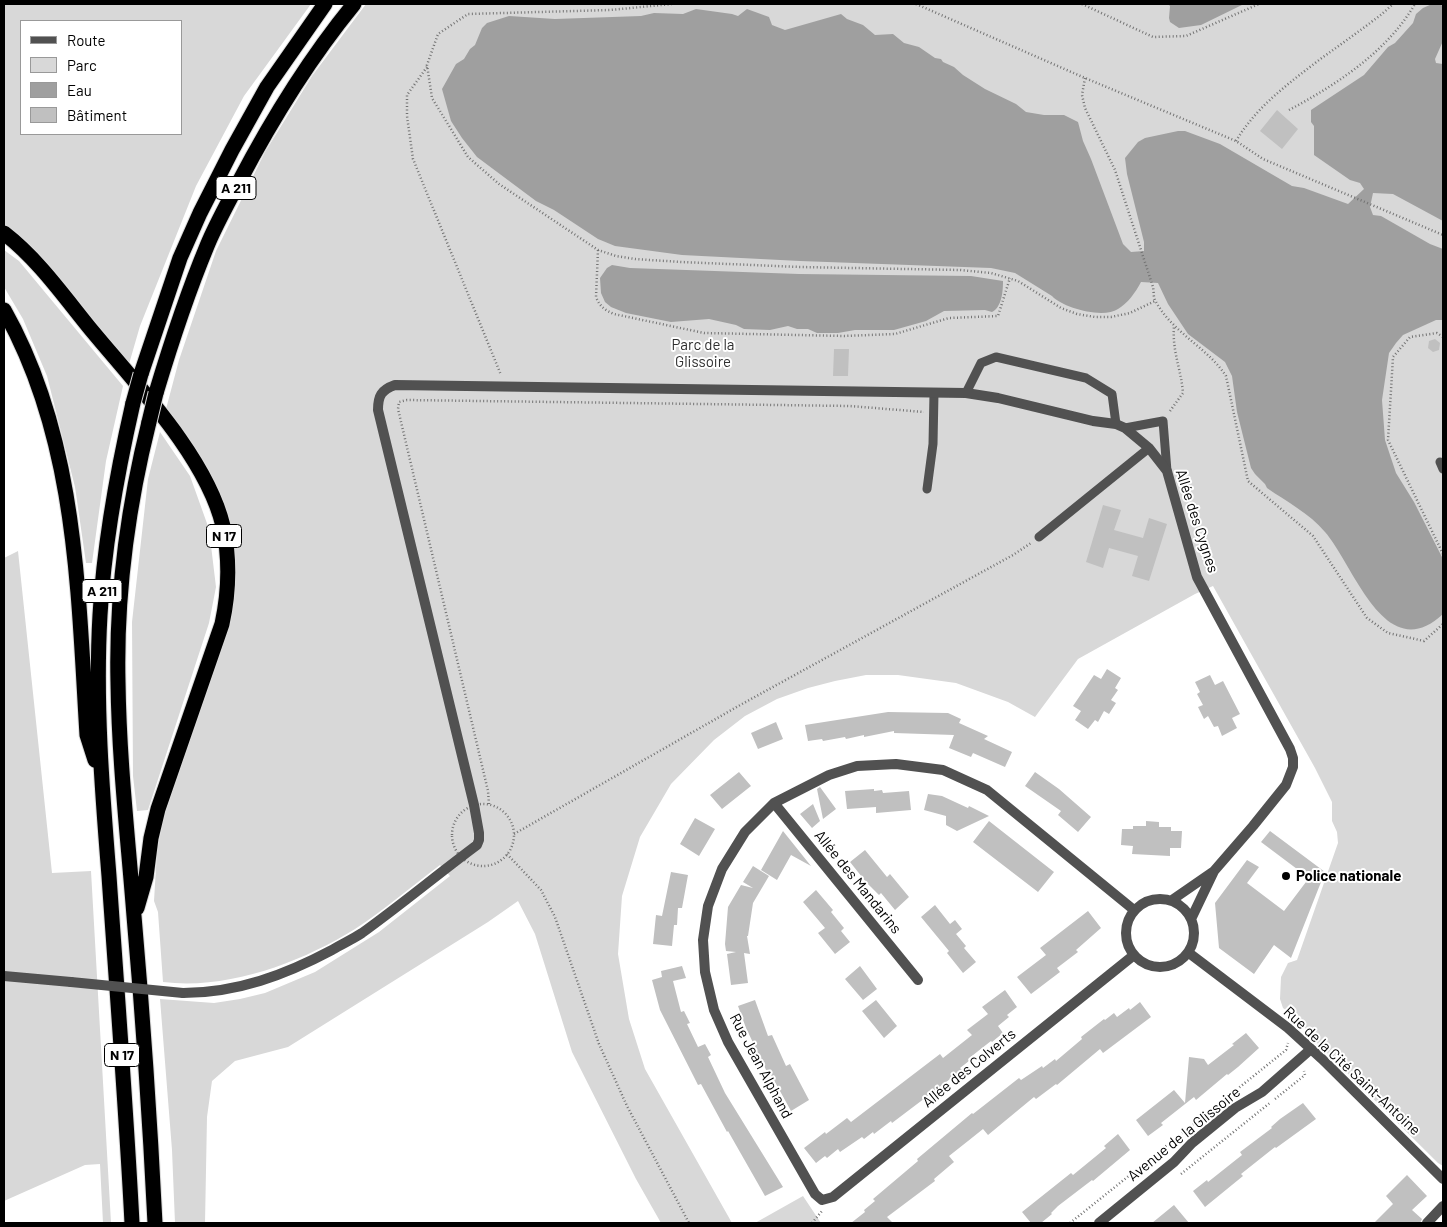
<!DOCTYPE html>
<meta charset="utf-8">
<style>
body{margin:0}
#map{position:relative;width:1447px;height:1227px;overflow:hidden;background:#fff;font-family:Barlow,sans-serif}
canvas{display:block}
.frame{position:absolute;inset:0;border:5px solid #000;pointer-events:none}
.legend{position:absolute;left:20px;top:20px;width:162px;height:115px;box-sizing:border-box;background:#fff;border:1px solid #999;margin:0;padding:6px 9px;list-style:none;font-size:15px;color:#000}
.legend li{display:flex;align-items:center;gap:10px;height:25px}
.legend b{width:25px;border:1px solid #999}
</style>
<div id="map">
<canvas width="1447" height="1227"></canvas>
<div class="frame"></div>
<ul class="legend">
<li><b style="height:6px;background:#515151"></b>Route</li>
<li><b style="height:14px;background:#d8d8d8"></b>Parc</li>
<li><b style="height:14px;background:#9f9f9f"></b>Eau</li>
<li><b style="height:14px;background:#c0c0c0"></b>Bâtiment</li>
</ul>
</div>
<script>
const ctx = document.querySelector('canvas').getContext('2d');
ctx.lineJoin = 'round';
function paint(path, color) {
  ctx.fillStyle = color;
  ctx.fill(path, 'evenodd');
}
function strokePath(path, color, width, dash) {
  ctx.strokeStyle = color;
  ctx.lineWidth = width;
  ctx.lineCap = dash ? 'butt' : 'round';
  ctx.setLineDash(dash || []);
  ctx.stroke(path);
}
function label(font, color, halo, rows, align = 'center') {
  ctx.font = font + ' Barlow,sans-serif';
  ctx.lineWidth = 4;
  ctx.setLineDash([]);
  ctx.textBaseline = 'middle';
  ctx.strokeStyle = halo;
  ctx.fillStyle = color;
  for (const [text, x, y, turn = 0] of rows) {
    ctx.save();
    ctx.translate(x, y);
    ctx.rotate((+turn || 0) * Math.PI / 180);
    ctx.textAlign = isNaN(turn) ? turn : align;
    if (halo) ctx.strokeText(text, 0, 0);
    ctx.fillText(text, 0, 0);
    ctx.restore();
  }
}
paint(new Path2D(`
 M 4,4 L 311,4 L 244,96 L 196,186 L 140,326 L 129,364 L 4,228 ZM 21,21 L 181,21 L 181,134 L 21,134 Z
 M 366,4 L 1443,4 L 1443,1166 L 1438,1163 L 1313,1039 L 1298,1019 L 1283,1008 L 1280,999 L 1281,977 L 1288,963 L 1297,960 L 1338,843 L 1337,832 L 1332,821 L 1332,802 L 1315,768 L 1213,586 L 1195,594 L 1078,659 L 1035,717 L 1008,702 L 956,683 L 898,675 L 866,675 L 835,681 L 808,688 L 777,699 L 745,716 L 714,740 L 671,784 L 640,837 L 622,896 L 618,954 L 629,1019 L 645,1069 L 732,1223 L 661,1223 L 636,1179 L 572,1052 L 535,934 L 518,901 L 488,922 L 288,1047 L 235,1061 L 212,1081 L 207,1117 L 205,1223 L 175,1223 L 172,1150 L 160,999 L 214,1003 L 240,999 L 265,993 L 315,972 L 379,932 L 450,876 L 440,865 C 412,886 384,910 355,929 C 300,963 228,990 163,982 L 158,912 L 154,901 L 157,851 L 165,811 L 229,625 C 234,602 234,580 232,556 L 166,409 L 179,360 L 216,251 L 265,152 L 312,76 Z
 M 4,250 L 19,261 L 123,386 L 106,461 L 92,563 L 86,563 L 75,487 L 47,376 L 23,319 L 4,287 Z
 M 160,432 L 190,476 L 209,529 L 216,587 L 209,623 L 148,810 L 137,811 L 133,776 L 132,622 L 148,479 Z
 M 18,551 L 52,873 L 91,871 L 111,1223 L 103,1223 L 100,1164 L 85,1165 L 4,1201 L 4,558 Z
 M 803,1196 L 821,1223 L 755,1223 Z`), '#d8d8d8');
paint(new Path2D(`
 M 1168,4 L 1244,4 L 1201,25 L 1179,28 L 1170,22 L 1169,18 L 1170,6 Z
 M 1432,4 L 1439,4 L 1443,6 L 1443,41 L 1435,59 L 1436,63 L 1443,64 L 1443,221 L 1393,194 L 1373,193 L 1370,207 L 1373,215 L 1381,216 L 1430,244 L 1443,249 L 1443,320 L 1436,320 L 1403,335 L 1396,343 L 1389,353 L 1382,400 L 1385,440 L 1396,473 L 1414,502 L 1443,559 L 1443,614 C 1385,668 1354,565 1325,532 C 1309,513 1287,502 1267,488 L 1265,484 L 1255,474 L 1251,468 L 1237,412 L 1232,376 L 1225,362 L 1188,334 L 1168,304 L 1158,283 L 1141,282 C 1136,292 1127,304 1118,309 C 1103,319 1063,308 1052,296 L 1015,273 L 991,268 L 800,261 L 682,255 L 615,246 L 598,239 L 554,210 L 536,201 L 477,157 L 462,138 L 451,121 L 442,89 L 456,64 L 464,59 L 470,49 L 475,45 L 482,28 L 487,23 L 509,16 L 555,19 L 641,16 L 654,13 L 683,14 L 696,9 L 732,14 L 738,16 L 747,9 L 769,17 L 772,25 L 785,30 L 841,14 L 847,19 L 863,25 L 875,35 L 893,34 L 904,43 L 919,47 L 935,58 L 941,59 L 943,62 L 954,67 L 963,75 L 985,89 L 1016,104 L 1026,112 L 1044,115 L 1064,115 L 1078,122 L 1083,141 L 1091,159 L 1123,244 L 1131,252 L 1144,251 L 1144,242 L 1127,174 L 1125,158 L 1138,142 L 1145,138 L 1178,131 L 1185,131 L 1220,144 L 1292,186 L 1304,188 L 1348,204 L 1364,189 L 1360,183 L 1350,180 L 1314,155 L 1314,126 L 1311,122 L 1311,110 L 1364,75 L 1388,47 L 1395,43 L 1413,23 L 1416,14 L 1423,8 Z
 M 612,265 L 630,268 L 799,274 L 971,276 L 1003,281 C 1003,291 1002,307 992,312 L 985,310 L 944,311 L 926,321 L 894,330 L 855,330 L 838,333 L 817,333 L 808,329 L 797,329 L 788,326 L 770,330 L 744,329 L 736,325 L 709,319 L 671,322 L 626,313 L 611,307 L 605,302 L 601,293 L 600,278 L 607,268 Z`), '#9f9f9f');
paint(new Path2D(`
 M 1277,110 L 1298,129 L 1282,149 L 1260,131 Z
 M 1435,339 L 1440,343 L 1439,350 L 1433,352 L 1428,348 L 1429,341 Z
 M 834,349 L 849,349 L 848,376 L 833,376 Z
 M 1103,505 L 1121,510 L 1114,530 L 1143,538 L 1149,518 L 1167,524 L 1149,581 L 1132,576 L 1138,556 L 1109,548 L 1103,568 L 1086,562 Z
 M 1107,669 L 1121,678 L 1115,688 L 1118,690 L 1111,700 L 1116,703 L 1109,714 L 1104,711 L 1098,722 L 1095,720 L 1088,729 L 1075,720 L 1081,711 L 1073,706 L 1094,675 L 1101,679 Z
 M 1210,675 L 1215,685 L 1223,681 L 1240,714 L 1232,718 L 1237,728 L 1222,736 L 1218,726 L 1214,727 L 1208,716 L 1204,719 L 1198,707 L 1203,705 L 1197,694 L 1200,692 L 1195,682 Z
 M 888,712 L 948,713 L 961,719 L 959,723 L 988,736 L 984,739 L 1012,752 L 1005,767 L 973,753 L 971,757 L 949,748 L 954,735 L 894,733 L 894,731 L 864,737 L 864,735 L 846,739 L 845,737 L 823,741 L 822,739 L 808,741 L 805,725 Z
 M 776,722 L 783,739 L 758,749 L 751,733 Z
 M 739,772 L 751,786 L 722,809 L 710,795 Z
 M 1035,772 L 1059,789 L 1091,817 L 1078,832 L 1058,815 L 1061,811 L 1025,786 Z
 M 820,787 L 836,809 L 823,819 L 817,789 Z
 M 874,789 L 874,791 L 882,790 L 883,793 L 909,791 L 911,810 L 876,813 L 876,807 L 847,809 L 845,791 Z
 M 928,794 L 942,796 L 968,808 L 969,806 L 989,816 L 957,831 L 946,825 L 946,816 L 924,810 Z
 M 813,804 L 820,821 L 812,828 L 800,814 Z
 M 695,818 L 715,829 L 699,856 L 680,844 Z
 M 989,821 L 1054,872 L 1038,892 L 973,842 Z
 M 1146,821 L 1159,822 L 1159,827 L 1171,827 L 1171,831 L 1182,831 L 1181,848 L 1170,848 L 1170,856 L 1132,854 L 1133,846 L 1121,845 L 1122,829 L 1133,829 L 1133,826 L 1146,826 Z
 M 783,831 L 811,866 L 791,855 L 777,880 L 761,870 Z
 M 1270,831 L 1325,872 L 1291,958 L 1274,945 L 1254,974 L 1219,948 L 1215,903 L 1247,860 L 1259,867 L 1247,883 L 1284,911 L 1309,878 L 1261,842 Z
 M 865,850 L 887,877 L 890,874 L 909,897 L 895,910 L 881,893 L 879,895 L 866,882 L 850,862 Z
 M 753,866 L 769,876 L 753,903 L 748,936 L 747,936 L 750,954 L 744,953 L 748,983 L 731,985 L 727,954 L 736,952 L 726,951 L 725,944 L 728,907 L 741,885 L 753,888 L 743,882 Z
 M 671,872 L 688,875 L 682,908 L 678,908 L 677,925 L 674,925 L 672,946 L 653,944 L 656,915 L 662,916 Z
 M 816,890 L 833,910 L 831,912 L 844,928 L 841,931 L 850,942 L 835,954 L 818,933 L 825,928 L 803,902 Z
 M 935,905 L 950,924 L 955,920 L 962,929 L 956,934 L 966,946 L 964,948 L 976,962 L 963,973 L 947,953 L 949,951 L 921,917 Z
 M 1088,911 L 1101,928 L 1076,950 L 1078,952 L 1057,968 L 1060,972 L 1031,994 L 1017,977 L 1046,955 L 1040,948 Z
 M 682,966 L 686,978 L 673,981 L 681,1012 L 684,1011 L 690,1023 L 687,1024 L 698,1047 L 705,1044 L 711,1055 L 708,1057 L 725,1093 L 783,1187 L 765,1196 L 728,1131 L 727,1132 L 701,1084 L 698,1085 L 660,1010 L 652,980 L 662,977 L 661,971 Z
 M 860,966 L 877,989 L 863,1000 L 845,979 Z
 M 1005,990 L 1017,1007 L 1007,1015 L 1009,1017 L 998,1026 L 1003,1033 L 992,1042 L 991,1041 L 968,1059 L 969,1061 L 960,1068 L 962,1070 L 892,1123 L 891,1121 L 874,1134 L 873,1132 L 864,1139 L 862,1137 L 840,1152 L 838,1149 L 827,1158 L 825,1156 L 816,1163 L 804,1148 L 825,1132 L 826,1134 L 847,1118 L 851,1122 L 940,1054 L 943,1058 L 972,1035 L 967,1030 L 988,1014 L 982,1007 Z
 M 755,1000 L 768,1036 L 772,1035 L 786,1066 L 790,1064 L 809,1100 L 791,1111 L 770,1073 L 768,1074 L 746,1028 L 738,1006 Z
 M 876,1000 L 897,1026 L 884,1038 L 862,1011 Z
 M 1140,1002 L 1151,1017 L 1103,1053 L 1100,1049 L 1057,1085 L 1056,1084 L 1036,1099 L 1034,1097 L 988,1135 L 983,1129 L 968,1141 L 949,1156 L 954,1162 L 934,1179 L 935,1181 L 887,1217 L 893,1223 L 851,1223 L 865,1212 L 864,1210 L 875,1201 L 873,1199 L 918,1161 L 917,1159 L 972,1113 L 973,1114 L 1019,1078 L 1021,1080 L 1042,1066 L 1043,1068 L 1055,1059 L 1056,1061 L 1082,1039 L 1081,1037 L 1104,1019 L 1105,1020 L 1114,1013 L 1117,1017 L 1129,1008 L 1130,1010 Z
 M 1246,1033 L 1259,1048 L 1238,1067 L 1228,1075 L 1227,1074 L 1196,1100 L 1194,1097 L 1161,1123 L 1163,1125 L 1148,1136 L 1136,1120 L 1174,1090 L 1185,1103 L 1189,1057 L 1204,1059 L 1208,1065 L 1234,1045 L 1232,1044 Z
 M 1303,1103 L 1316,1119 L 1276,1148 L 1275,1147 L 1241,1174 L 1243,1176 L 1205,1207 L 1193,1191 L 1207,1180 L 1208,1182 L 1242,1155 L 1240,1152 L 1272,1128 L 1271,1127 L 1280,1119 Z
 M 1118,1134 L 1130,1150 L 1093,1181 L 1092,1180 L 1058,1206 L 1051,1213 L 1052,1214 L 1041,1223 L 1031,1223 L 1022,1212 L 1071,1173 L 1073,1175 L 1106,1148 L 1104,1146 Z
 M 1407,1175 L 1427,1196 L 1412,1210 L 1422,1219 L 1420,1223 L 1374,1223 L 1393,1204 L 1386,1196 Z
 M 1174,1205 L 1189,1223 L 1152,1223 Z`), '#c0c0c0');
const highway = new Path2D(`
 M 4,233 C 39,260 65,298 93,332 C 137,385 207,458 223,526 C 230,559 229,592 222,624 L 158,809 L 151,838 L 146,877 L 137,908
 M 4,310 C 77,439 78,591 87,735 L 95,760
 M 141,374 L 180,258 L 200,213 L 232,150 L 267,87 L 325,4
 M 156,393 C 171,343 187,294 207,246 C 216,224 228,203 239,182 C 272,119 309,59 354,4
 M 149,422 C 128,506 116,595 118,682 C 119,761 128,838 134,916 C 143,1018 150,1121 155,1223
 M 132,1223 C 126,1107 117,992 109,876 C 102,789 95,702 100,615 C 104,543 117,473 133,403`);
strokePath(highway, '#dbdbdb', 17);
strokePath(new Path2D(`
 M 672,4 L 610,10 L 468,14 L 438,34 L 427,65 L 432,98 L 468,157 L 499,184 L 598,250 L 616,256 L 635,259 L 681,262 L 800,267 L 960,270 L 991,273 L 1018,281 L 1061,308 L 1077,314 L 1095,317 L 1111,317 L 1130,313 L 1155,301
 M 916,4 L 1085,78 L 1236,141 L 1263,159 L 1443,235
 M 1082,4 L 1153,37 L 1186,36 L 1259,4
 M 427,67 L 407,95 L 407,116 L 413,159 L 501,375
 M 1085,78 L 1082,95 L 1085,108 L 1115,170 L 1153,287 C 1154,292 1153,298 1156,302 C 1173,333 1208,348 1226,376 L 1248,481 L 1313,536 L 1367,618 L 1388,633 L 1424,641 L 1443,624
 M 1289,110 C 1336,85 1387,52 1415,4
 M 1236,141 C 1257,106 1288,84 1319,60 C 1340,45 1361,30 1382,14 L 1393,4
 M 598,250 L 596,297 C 600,307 605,310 614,314 L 704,333 L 844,336 L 895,334 L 949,318 L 998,316 L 1010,278
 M 1443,337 L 1437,333 L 1410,337 L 1393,357 L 1388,440 L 1443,554
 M 1170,411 L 1183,393 C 1181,368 1172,352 1174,326
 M 489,804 L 488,791 L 398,409 L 399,402 L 407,400 L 850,406 L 924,412
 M452 835a31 31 0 1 1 62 0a31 31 0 1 1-62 0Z
 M 514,834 L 742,704 L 1013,555 L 1031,543
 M 507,854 L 541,890 L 555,917 L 599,1044 L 627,1106 L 689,1223
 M 1275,1099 L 1305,1075 L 1304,1071
 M 1181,1174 L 1271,1102
 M 812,1223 L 822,1211
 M 1070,1223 L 1286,1050 L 1288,1043`), '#737373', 2.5, [1, 2.5]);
strokePath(new Path2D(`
 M 966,393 L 981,363 L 996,357 L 1086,378 L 1112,394 L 1116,424
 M 1125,428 L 1163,421 L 1167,471
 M 1440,462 L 1443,469
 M 927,489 L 933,444 L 934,393
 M 1039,537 L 1149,448`), '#515151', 9);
strokePath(new Path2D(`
 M 774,803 L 918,980
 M1126 933a34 34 0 1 1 68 0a34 34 0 1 1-68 0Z
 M 1172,900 L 1214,871 L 1192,917
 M 1134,910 L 987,790 L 943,770 L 896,764 L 857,766 L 829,775 L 774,803 L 745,832 L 722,869 L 708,906 L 703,940 L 705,972 L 714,1010 L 728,1042 L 815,1194 L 822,1200 L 833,1197 L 1134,955
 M 1189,953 L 1288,1028 L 1322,1059 L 1443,1179
 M 4,976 L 71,982
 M 183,993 C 237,993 285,975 332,950 C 342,944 353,939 362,933 C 401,905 438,874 477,845 L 479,840 L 479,833 L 474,805 L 378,410 C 378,396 381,390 395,385 L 966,393 L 998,398 L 1093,421 L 1116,424 L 1125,428 L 1149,448 L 1167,471 L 1197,577 L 1290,749 L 1293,758 L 1293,767 L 1286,785 L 1253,826 L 1214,871
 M 1099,1223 L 1174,1162 L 1192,1143 L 1235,1108 L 1262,1092 L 1311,1049
 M 1427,1223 L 1443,1206`), '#515151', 10);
strokePath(highway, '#000', 15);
const highwayBridge = new Path2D(`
 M 133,403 L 141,374
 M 149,422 L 156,393`);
strokePath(highwayBridge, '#dbdbdb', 17, []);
strokePath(new Path2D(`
 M 71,982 L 183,993`), '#515151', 10);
strokePath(highwayBridge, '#000', 15);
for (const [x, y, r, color] of [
 [1286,876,5,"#000"]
]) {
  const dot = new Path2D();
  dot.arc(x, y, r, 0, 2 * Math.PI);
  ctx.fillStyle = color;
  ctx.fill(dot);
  strokePath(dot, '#fff', 2);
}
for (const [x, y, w] of [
 [236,188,40],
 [224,536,35],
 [102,591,40],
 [122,1055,35]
]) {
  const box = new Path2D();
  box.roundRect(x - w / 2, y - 11.5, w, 23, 4);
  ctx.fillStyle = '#fff';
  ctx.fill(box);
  strokePath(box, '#000', 1);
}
label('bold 14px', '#000', null, [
 ["A 211",236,188],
 ["N 17",224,536],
 ["A 211",102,591],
 ["N 17",122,1055]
]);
label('15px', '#2f2f2f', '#fff', [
 ["Parc de la",703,345],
 ["Glissoire",703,362]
]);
label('15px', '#000', '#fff', [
 ["Allée des Cygnes",1197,521,72],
 ["Allée des Mandarins",858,882,51],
 ["Rue Jean Alphand",761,1066,62],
 ["Allée des Colverts",969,1068,-39],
 ["Rue de la Cité Saint-Antoine",1352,1071,43],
 ["Avenue de la Glissoire",1184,1134,-39]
]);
label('bold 15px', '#000', '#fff', [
 ["Police nationale",1296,876]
], 'left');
</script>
